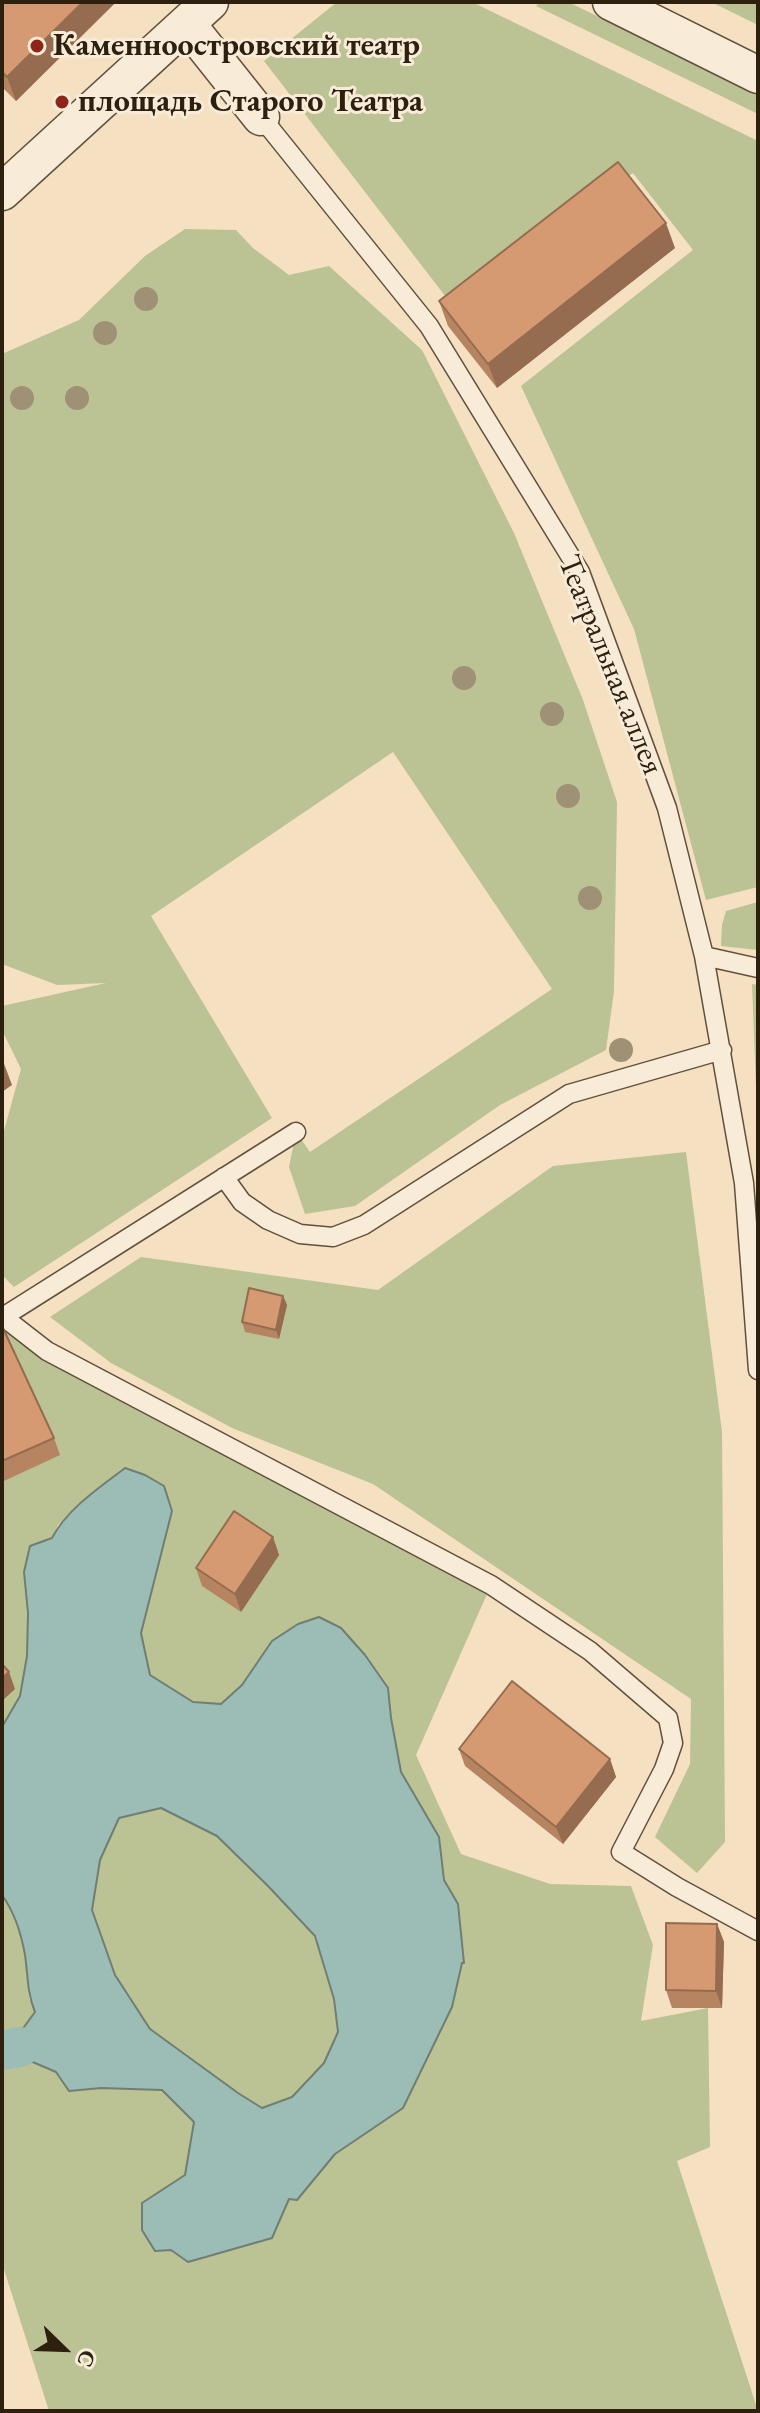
<!DOCTYPE html>
<meta charset="utf-8">
<style>
body{margin:0}
#map{position:relative;width:760px;height:2413px;overflow:hidden;background:#f5e0c1;font-family:"EB Garamond",serif}
canvas{display:block}
.frame{position:absolute;inset:0;border:4px solid #2e200f;pointer-events:none}
.north{position:absolute;left:24px;top:2309px;width:80px;height:80px;-webkit-text-stroke:6px #f8ebd7;paint-order:stroke;rotate:113deg;font-size:22px;font-weight:700;line-height:32px;text-align:center;color:#2e200f}
.north::after{content:'';display:block;margin:auto;width:28px;height:36px;background:#2e200f;clip-path:polygon(50% 0,100% 100%,50% 72%,0 100%)}
</style>
<div id="map">
<canvas width="760" height="2413"></canvas>
<div class="frame"></div>
<div class="north">С</div>
</div>
<script>
const ctx = document.querySelector('canvas').getContext('2d');
ctx.lineJoin = 'round';
function paint(path, color) {
  ctx.fillStyle = color;
  ctx.fill(path, 'evenodd');
}
function strokePath(path, color, width, dash) {
  ctx.strokeStyle = color;
  ctx.lineWidth = width;
  ctx.lineCap = dash ? 'butt' : 'round';
  ctx.setLineDash(dash || []);
  ctx.stroke(path);
}
function label(font, color, halo, rows, align = 'center') {
  ctx.font = font + ' "EB Garamond",serif';
  ctx.lineWidth = 6;
  ctx.setLineDash([]);
  ctx.textBaseline = 'middle';
  ctx.strokeStyle = halo;
  ctx.fillStyle = color;
  for (const [text, x, y, turn = 0] of rows) {
    ctx.save();
    ctx.translate(x, y);
    ctx.rotate((+turn || 0) * Math.PI / 180);
    ctx.textAlign = isNaN(turn) ? turn : align;
    if (halo) ctx.strokeText(text, 0, 0);
    ctx.fillText(text, 0, 0);
    ctx.restore();
  }
}
paint(new Path2D(`
 M 337,2 L 472,2 L 758,141 L 758,887 L 706,900 L 634,629 L 521,386 L 693,250 L 633,173 L 449,301 L 264,61 Z
 M 540,2 L 568,2 L 758,94 L 758,114 L 536,6 Z
 M 711,2 L 758,2 L 758,25 Z
 M 185,229 L 236,230 L 253,248 L 289,275 L 329,266 L 422,350 L 514,533 L 583,700 L 617,802 L 614,991 L 606,1050 L 500,1105 L 355,1206 L 305,1214 L 289,1167 L 296,1132 L 310,1152 L 552,989 L 393,752 L 151,916 L 272,1118 L 14,1287 L 2,1275 L 2,1138 L 21,1069 L 2,1030 L 2,1006 L 106,983 L 57,985 L 2,964 L 2,354 L 79,320 L 145,256 Z
 M 758,902 L 758,950 L 721,946 L 722,925 L 726,911 Z
 M 752,984 L 758,985 L 758,1139 Z
 M 686,1152 L 722,1432 L 725,1842 L 697,1873 L 655,1837 L 690,1764 L 691,1699 L 373,1484 L 232,1428 L 111,1363 L 50,1317 L 141,1257 L 378,1290 L 553,1166 Z
 M 2,1316 L 47,1351 L 491,1585 L 416,1755 L 461,1854 L 550,1884 L 631,1886 L 653,1945 L 641,2021 L 708,2008 L 710,2147 L 677,2161 L 758,2411 L 49,2411 L 2,2263 L 2,1895 L 15,1913 L 25,1955 L 29,1998 L 35,2012 L 28,2060 L 56,2072 L 69,2091 L 101,2088 L 162,2090 L 195,2122 L 171,2250 L 188,2262 L 289,2199 L 298,2199 L 335,2154 L 403,2108 L 452,2007 L 458,1904 L 444,1880 L 439,1837 L 401,1772 L 391,1718 L 388,1688 L 365,1655 L 341,1628 L 319,1617 L 298,1624 L 272,1641 L 242,1685 L 221,1704 L 193,1702 L 150,1675 L 141,1633 L 172,1511 L 89,1496 L 58,1525 L 52,1538 L 42,1543 L 24,1572 L 28,1613 L 27,1656 L 20,1696 L 2,1727 Z
 M 161,1807 L 217,1836 L 268,1886 L 315,1936 L 334,1999 L 338,2032 L 324,2063 L 292,2097 L 262,2108 L 238,2093 L 150,2029 L 115,1975 L 92,1910 L 100,1860 L 119,1818 Z`), '#bbc293');
const water = new Path2D(`
 M 125,1468 L 145,1475 L 164,1486 L 172,1511 L 141,1633 L 150,1675 L 193,1702 L 221,1704 L 242,1685 L 272,1641 L 298,1624 L 319,1617 L 341,1628 L 365,1655 L 388,1688 L 391,1718 L 401,1772 L 439,1837 L 444,1880 L 458,1904 L 464,1963 L 462,1963 L 452,2007 L 403,2108 L 335,2154 L 297,2200 L 289,2199 L 272,2238 L 188,2262 L 171,2250 L 155,2251 L 142,2230 L 142,2203 L 185,2175 L 194,2122 L 162,2090 L 101,2088 L 69,2091 L 56,2072 L 28,2060 L 16,2038 L 35,2012 C 27,1993 28,1975 25,1955 C 21,1932 15,1913 2,1895 L 2,1727 L 20,1696 L 27,1656 L 28,1613 L 24,1572 L 30,1546 L 52,1538 C 67,1509 99,1488 125,1468 ZM 161,1808 L 217,1836 L 268,1886 L 315,1936 L 334,1999 L 338,2032 L 324,2063 L 292,2097 L 262,2108 L 238,2093 L 150,2029 L 115,1975 L 92,1910 L 100,1860 L 119,1818 Z`);
paint(water, '#9cbdb6');
strokePath(water, '#707e73', 2);
strokePath(new Path2D(`
 M 2,2050 L 20,2047`), '#9cbdb6', 40);
const lane = new Path2D(`
 M 261,117 L 429,326 L 580,572 L 667,808 L 704,956 L 744,1183 L 758,1370
 M 704,956 L 758,968
 M 224,1177 L 242,1202 L 268,1220 L 300,1234 L 333,1237 L 364,1225 L 569,1094 L 722,1050
 M 2,1316 L 47,1351 L 491,1585 L 590,1651 L 668,1718 L 673,1743 L 664,1769 L 621,1852 L 677,1887 L 758,1931
 M 3,1317 L 296,1132`);
const street = new Path2D(`
 M 611,2 L 758,75
 M 187,24 L 261,117
 M 2,192 L 210,2`);
strokePath(lane, '#60503c', 21);
strokePath(street, '#60503c', 39);
strokePath(lane, '#f8ebd7', 18);
strokePath(street, '#f8ebd7', 36);
ctx.fillStyle = '#9f9175';
for (const [x, y] of [
 [146,299],
 [105,333],
 [22,398],
 [77,398],
 [464,678],
 [552,714],
 [568,796],
 [590,898],
 [621,1050]
]) {
  ctx.beginPath();
  ctx.arc(x, y, 12, 0, 2 * Math.PI);
  ctx.fill();
}
paint(new Path2D(`
 M 2,2 L 114,4 L 16,101 L 2,87 Z
 M 675,248 L 497,388 L 448,326 L 439,301 Z
 M 283,1296 L 287,1305 L 279,1339 L 245,1332 L 242,1322 Z
 M 2,1326 L 54,1438 L 60,1455 L 4,1481 L 2,1475 Z
 M 273,1537 L 279,1555 L 241,1612 L 202,1586 L 196,1568 Z
 M 459,1749 L 610,1759 L 616,1777 L 563,1844 L 465,1766 Z
 M 717,1924 L 724,1942 L 722,2008 L 672,2008 L 666,1990 Z`), '#b78461');
paint(new Path2D(`
 M 83,2 L 113,2 L 114,4 L 16,101 L 7,77 Z
 M 666,223 L 675,248 L 497,388 L 488,364 Z
 M 2,1061 L 3,1061 L 12,1085 L 2,1092 Z
 M 283,1296 L 287,1305 L 279,1339 L 276,1330 Z
 M 273,1537 L 279,1555 L 241,1612 L 235,1594 Z
 M 9,1672 L 15,1689 L 2,1701 L 2,1678 Z
 M 610,1759 L 616,1777 L 563,1844 L 556,1827 Z
 M 717,1924 L 724,1942 L 722,2008 L 716,1991 Z`), '#956c4f');
const building = new Path2D(`
 M 2,2 L 83,2 L 7,77 L 2,72 Z
 M 618,162 L 666,223 L 488,364 L 439,301 Z
 M 249,1288 L 283,1296 L 276,1330 L 242,1322 Z
 M 2,1326 L 54,1438 L 2,1461 Z
 M 234,1511 L 273,1537 L 235,1594 L 196,1568 Z
 M 2,1664 L 9,1672 L 2,1678 Z
 M 512,1681 L 610,1759 L 556,1827 L 459,1749 Z
 M 666,1923 L 717,1924 L 716,1991 L 666,1990 Z`);
paint(building, '#d59a71');
strokePath(building, '#956c4f', 2);
for (const [x, y, r, color] of [
 [37,46,8,"#8f2418"],
 [62,102,8,"#8f2418"]
]) {
  const dot = new Path2D();
  dot.arc(x, y, r, 0, 2 * Math.PI);
  ctx.fillStyle = color;
  ctx.fill(dot);
  strokePath(dot, '#f8ebd7', 3);
}
label('bold 32px', '#2e200f', '#f8ebd7', [
 ["Каменноостровский театр",53,46],
 ["площадь Старого Театра",78,102]
], 'left');
label('32px', '#2e200f', '#f8ebd7', [
 ["Театральная аллея",610,665,68]
]);
</script>
